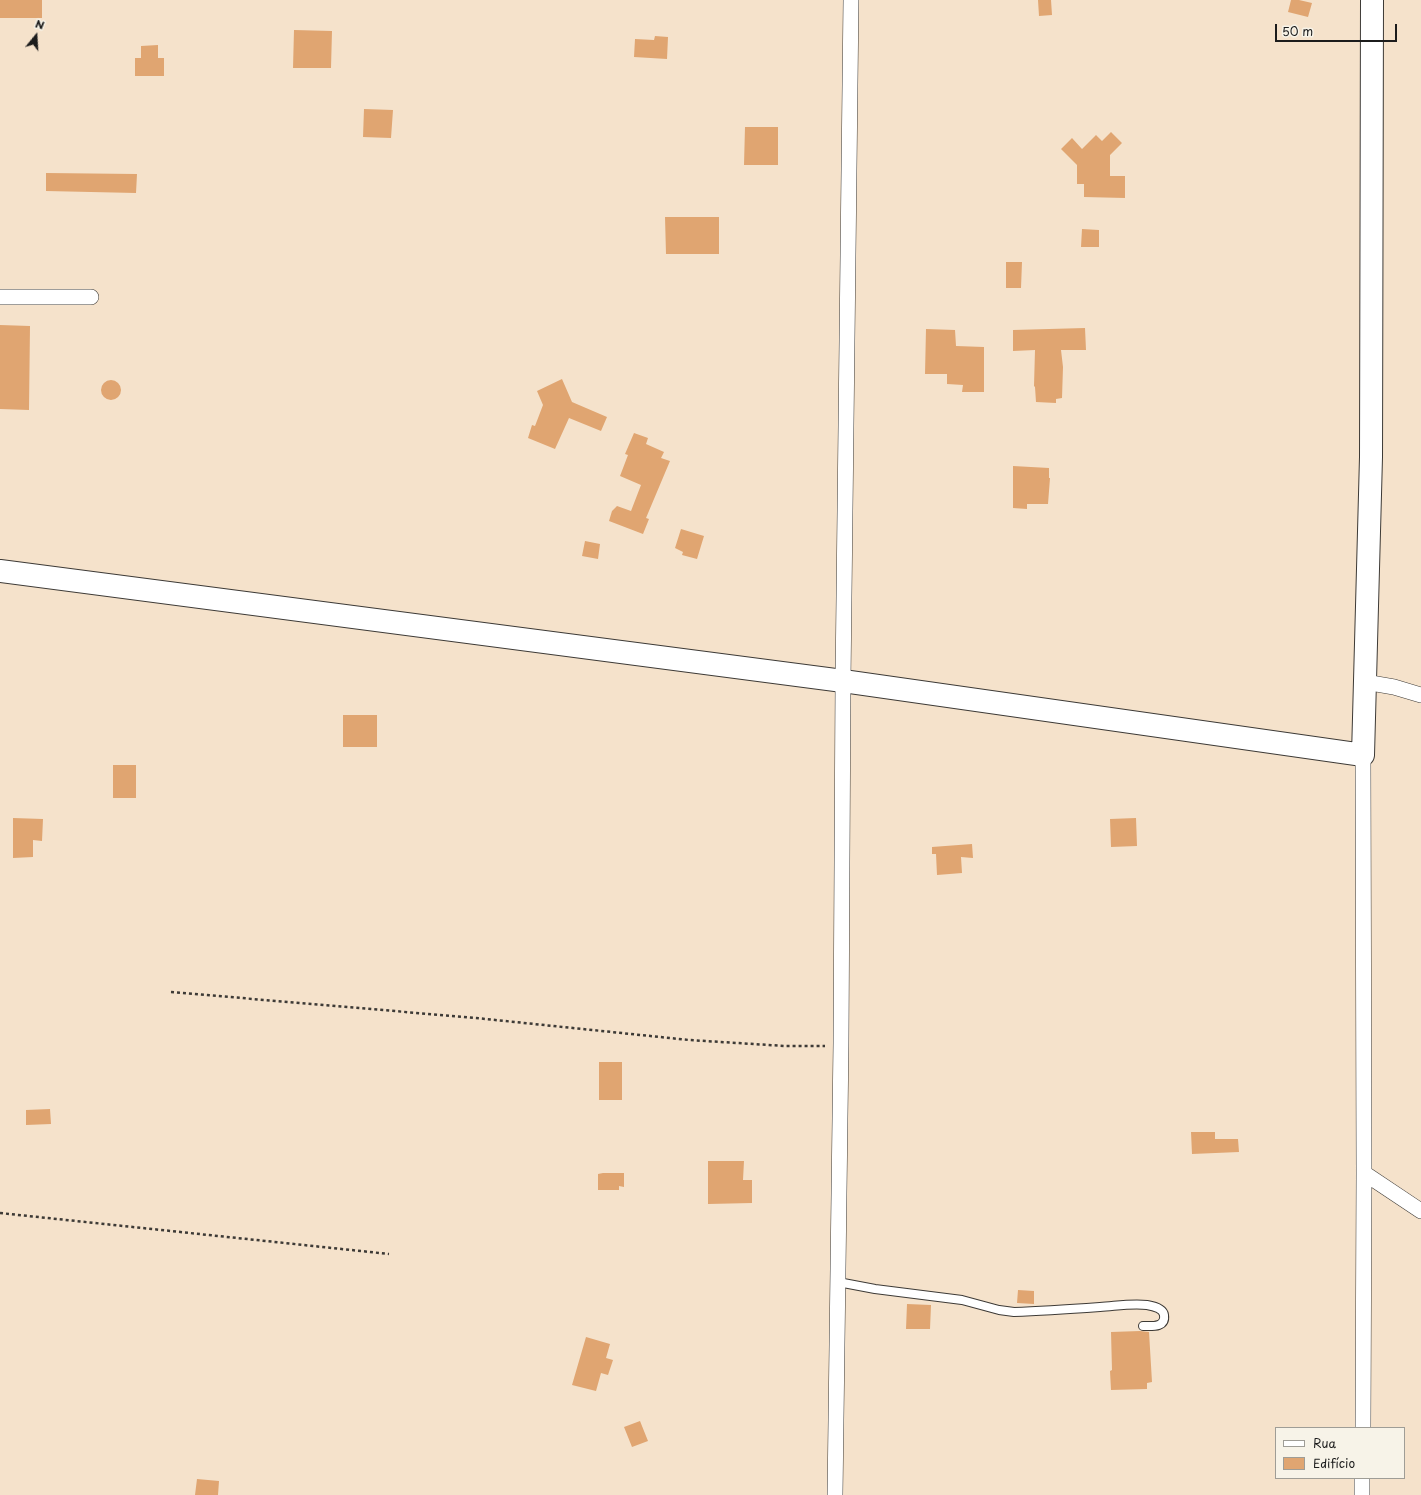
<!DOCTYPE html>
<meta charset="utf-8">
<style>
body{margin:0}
#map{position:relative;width:1421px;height:1495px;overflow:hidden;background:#f5e2cb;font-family:"Playpen Sans",sans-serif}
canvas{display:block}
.legend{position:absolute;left:1275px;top:1427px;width:130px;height:52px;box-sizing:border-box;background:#f7f3e8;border:1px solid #9f9d96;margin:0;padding:5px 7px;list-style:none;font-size:12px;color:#1c1c1c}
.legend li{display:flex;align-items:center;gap:8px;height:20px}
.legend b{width:20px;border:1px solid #9f9d96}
.north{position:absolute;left:16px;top:16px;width:40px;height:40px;-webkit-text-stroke:3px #f7f3e8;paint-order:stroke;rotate:18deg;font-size:11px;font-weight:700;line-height:16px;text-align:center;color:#1c1c1c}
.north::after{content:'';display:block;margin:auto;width:14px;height:18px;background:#1c1c1c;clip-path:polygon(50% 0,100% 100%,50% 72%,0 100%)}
.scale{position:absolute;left:1275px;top:24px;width:122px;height:18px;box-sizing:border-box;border:2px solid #1c1c1c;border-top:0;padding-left:5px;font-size:12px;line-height:14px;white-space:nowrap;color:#1c1c1c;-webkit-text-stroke:3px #f7f3e8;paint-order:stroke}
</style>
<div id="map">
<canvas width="1421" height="1495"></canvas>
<ul class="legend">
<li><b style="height:5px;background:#fff"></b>Rua</li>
<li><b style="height:11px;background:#e0a571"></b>Edifício</li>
</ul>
<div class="north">N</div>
<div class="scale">50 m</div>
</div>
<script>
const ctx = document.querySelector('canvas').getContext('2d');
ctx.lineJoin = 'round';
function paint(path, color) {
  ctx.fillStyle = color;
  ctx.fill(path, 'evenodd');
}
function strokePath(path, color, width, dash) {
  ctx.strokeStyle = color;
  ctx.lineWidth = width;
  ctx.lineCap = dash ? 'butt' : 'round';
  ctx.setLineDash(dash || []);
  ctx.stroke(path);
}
paint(new Path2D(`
 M 0,0 L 42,0 L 42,18 L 0,18 Z
 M 1038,0 L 1051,0 L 1052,15 L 1039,16 Z
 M 1291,0 L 1299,0 L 1312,3 L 1308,17 L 1288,12 Z
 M 294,30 L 332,31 L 331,68 L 293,68 Z
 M 655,36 L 668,37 L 667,59 L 634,57 L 635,39 L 654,40 Z
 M 158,45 L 158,58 L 164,58 L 164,76 L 135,76 L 135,58 L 141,58 L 141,46 Z
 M 364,109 L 393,110 L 391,138 L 363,137 Z
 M 745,127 L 778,127 L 778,165 L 744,165 Z
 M 1111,132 L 1122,143 L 1110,155 L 1110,176 L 1125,176 L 1125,198 L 1084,197 L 1084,184 L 1077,184 L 1077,165 L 1061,149 L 1072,138 L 1082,149 L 1096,135 L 1102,141 Z
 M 46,173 L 137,174 L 136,193 L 46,191 Z
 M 665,217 L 719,217 L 719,254 L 666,254 Z
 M 1082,229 L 1099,230 L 1099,247 L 1081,247 Z
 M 1006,262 L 1022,262 L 1021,288 L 1006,288 Z
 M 0,325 L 30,326 L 29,410 L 0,409 Z
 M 1085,328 L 1086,350 L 1061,350 L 1063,367 L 1062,398 L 1056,399 L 1056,403 L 1036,402 L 1035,387 L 1034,386 L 1035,350 L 1013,351 L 1013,330 Z
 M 926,329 L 955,330 L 956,346 L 984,347 L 984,392 L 962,392 L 963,385 L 947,384 L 947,374 L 925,374 Z
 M 562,379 L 572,402 L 607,417 L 601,431 L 569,418 L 555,449 L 528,438 L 532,425 L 535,426 L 543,405 L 537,391 Z
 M101 390a10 10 0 1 1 20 0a10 10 0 1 1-20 0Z
 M 634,433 L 648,438 L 646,444 L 664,452 L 661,458 L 670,461 L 646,518 L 649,519 L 643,534 L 609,521 L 612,511 L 617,506 L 631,511 L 641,485 L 620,476 L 628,455 L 625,454 Z
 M 1013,466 L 1049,468 L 1049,478 L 1050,478 L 1048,504 L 1027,504 L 1027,509 L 1013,508 Z
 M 681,529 L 704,536 L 697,559 L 682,555 L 683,552 L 675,548 Z
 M 585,541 L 600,544 L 598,559 L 582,556 Z
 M 343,715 L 377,715 L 377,747 L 343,747 Z
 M 113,765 L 136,765 L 136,798 L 113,798 Z
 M 13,818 L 43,819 L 42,841 L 33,840 L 33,857 L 13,858 Z
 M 1136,818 L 1137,846 L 1111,847 L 1110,819 Z
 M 972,844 L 973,858 L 961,857 L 962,873 L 937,875 L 936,854 L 932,854 L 932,847 Z
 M 599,1062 L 622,1062 L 622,1100 L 599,1100 Z
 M 50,1109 L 51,1124 L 26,1125 L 26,1110 Z
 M 1191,1132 L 1215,1132 L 1215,1139 L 1238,1139 L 1239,1152 L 1192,1154 Z
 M 708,1161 L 744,1161 L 743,1180 L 752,1180 L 752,1203 L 708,1204 Z
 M 603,1173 L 624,1173 L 624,1187 L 619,1186 L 619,1190 L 598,1190 L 598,1174 Z
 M 1018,1290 L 1034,1291 L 1034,1304 L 1017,1303 Z
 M 907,1304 L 931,1305 L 930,1329 L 906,1329 Z
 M 1140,1331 L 1149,1332 L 1152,1382 L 1147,1383 L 1147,1389 L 1111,1390 L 1110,1371 L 1112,1370 L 1111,1332 Z
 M 586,1337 L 610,1344 L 606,1358 L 613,1360 L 608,1375 L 601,1373 L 596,1391 L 572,1385 Z
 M 640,1421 L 648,1441 L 632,1447 L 624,1427 Z
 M 197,1479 L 219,1481 L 218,1495 L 195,1495 Z`), '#e0a571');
const lane = new Path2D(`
 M 838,1282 L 875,1289 L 962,1300 L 999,1310 L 1014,1312 C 1043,1311 1072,1309 1100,1307 C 1116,1306 1132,1303 1147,1305 C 1153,1306 1163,1308 1164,1315 C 1166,1328 1151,1326 1143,1326`);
const street = new Path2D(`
 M 0,297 L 91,297
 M 1365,682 L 1394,687 L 1421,695
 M 1364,1173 L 1421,1211
 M 1363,1428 L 1364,1173 L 1363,755
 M 835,1495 L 841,1043 L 843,681 L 851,0
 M 1362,1495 L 1362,1478`);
const secondary = new Path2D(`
 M 0,571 L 843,681 L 1363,755 L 1371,457 L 1372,0`);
strokePath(lane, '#3d3a36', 10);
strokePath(street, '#3d3a36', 16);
strokePath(secondary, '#3d3a36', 24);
strokePath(new Path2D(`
 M 171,992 L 476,1018 L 689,1040 L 785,1046 L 825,1046
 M 0,1213 L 389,1254`), '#3d3a36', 2.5, [3, 3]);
strokePath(lane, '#fff', 8);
strokePath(street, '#fff', 15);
strokePath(secondary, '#fff', 22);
</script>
